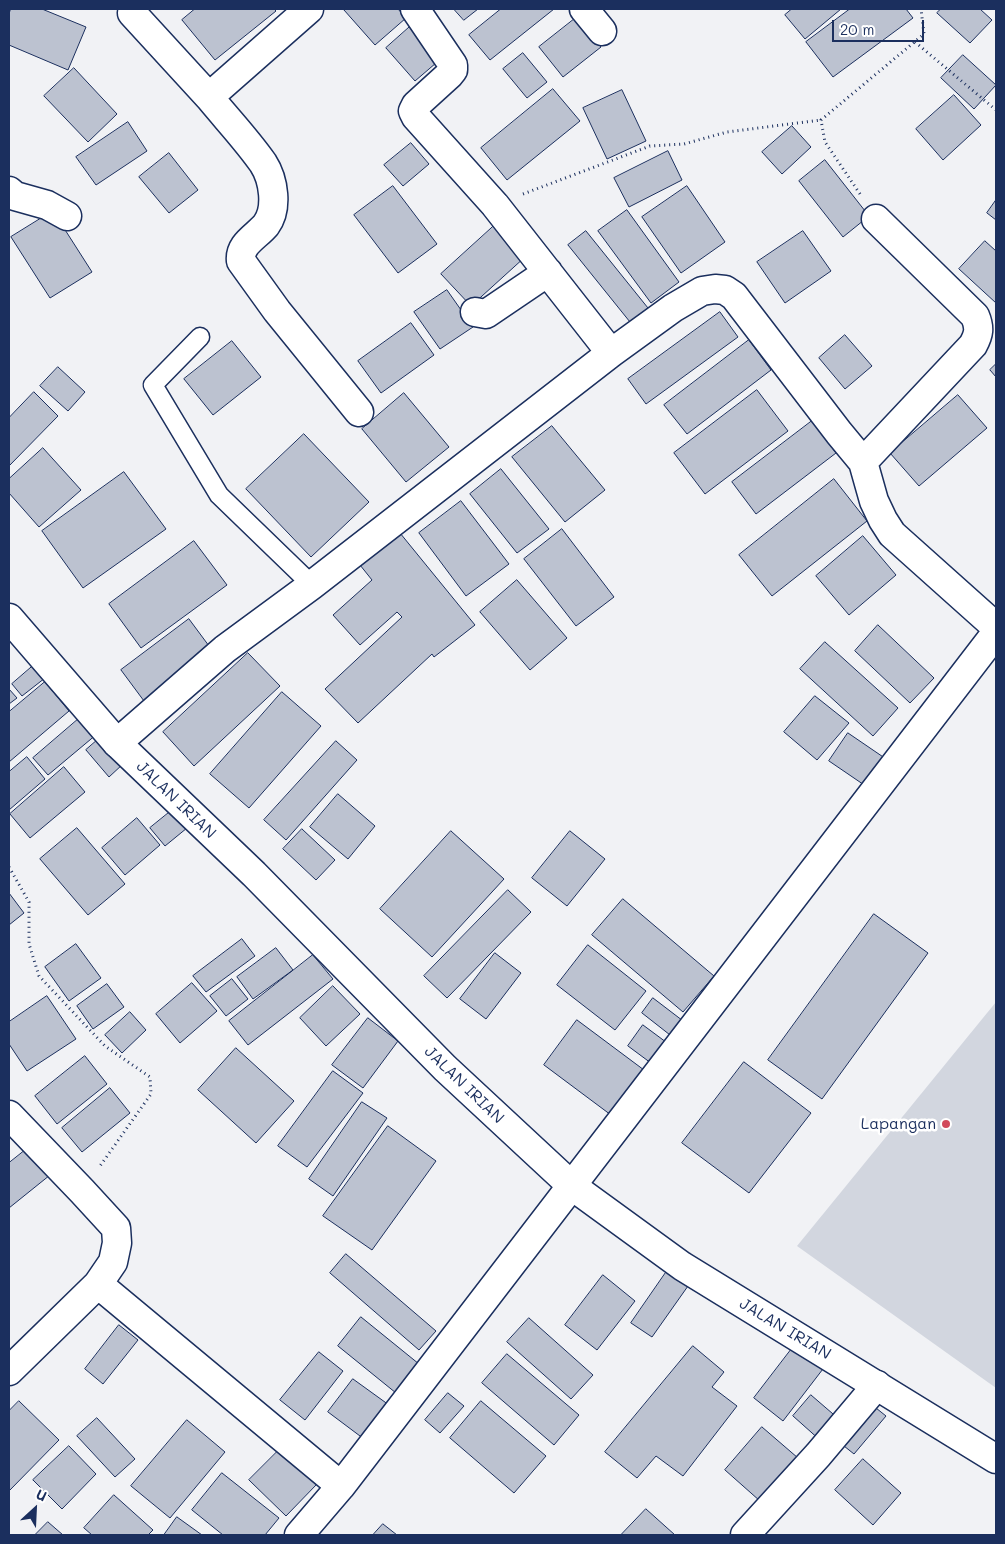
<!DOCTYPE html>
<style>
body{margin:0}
#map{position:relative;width:1005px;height:1544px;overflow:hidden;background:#f1f2f5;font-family:Mali,sans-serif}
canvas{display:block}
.frame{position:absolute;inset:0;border:10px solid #1b2f5e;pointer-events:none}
.north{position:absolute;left:10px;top:1484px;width:50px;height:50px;-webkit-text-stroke:4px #fff;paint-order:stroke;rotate:25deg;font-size:14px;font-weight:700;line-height:20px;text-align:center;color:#1b2f5e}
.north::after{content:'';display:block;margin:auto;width:18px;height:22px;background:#1b2f5e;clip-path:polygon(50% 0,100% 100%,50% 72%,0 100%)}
.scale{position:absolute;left:832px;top:20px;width:92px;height:22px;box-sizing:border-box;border:2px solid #1b2f5e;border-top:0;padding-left:6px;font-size:15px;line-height:18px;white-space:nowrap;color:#1b2f5e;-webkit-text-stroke:4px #fff;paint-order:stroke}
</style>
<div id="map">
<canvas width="1005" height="1544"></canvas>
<div class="frame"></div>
<div class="north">U</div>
<div class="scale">20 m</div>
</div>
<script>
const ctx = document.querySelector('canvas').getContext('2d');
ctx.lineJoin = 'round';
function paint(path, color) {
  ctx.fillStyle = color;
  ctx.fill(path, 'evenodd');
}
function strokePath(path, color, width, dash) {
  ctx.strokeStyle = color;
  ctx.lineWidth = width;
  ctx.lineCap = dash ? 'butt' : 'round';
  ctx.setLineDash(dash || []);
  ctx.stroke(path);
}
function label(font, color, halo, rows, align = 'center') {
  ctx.font = font + ' Mali,sans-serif';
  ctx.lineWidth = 5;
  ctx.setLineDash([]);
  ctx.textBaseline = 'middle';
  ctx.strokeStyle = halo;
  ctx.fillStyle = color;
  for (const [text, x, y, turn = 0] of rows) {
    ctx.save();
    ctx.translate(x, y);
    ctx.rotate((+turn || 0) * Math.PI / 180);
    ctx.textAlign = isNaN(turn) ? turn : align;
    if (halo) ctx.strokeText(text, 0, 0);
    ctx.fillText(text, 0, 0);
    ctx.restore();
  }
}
paint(new Path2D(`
 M 996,1002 L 996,1388 L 797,1246 Z`), '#d2d6df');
const building = new Path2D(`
 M 11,9 L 42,9 L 86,27 L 68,70 L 9,45 L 9,14 Z
 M 195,9 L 274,9 L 276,11 L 215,60 L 182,20 Z
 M 346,9 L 398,9 L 406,18 L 375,45 L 344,10 Z
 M 454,9 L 478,9 L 464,20 Z
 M 501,9 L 554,9 L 490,60 L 469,35 Z
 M 792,9 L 841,9 L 805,39 L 785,15 Z
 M 850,9 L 906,9 L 913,18 L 833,77 L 806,42 Z
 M 941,9 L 980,9 L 992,20 L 970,43 L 937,13 Z
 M 577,17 L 601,47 L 563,77 L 539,47 Z
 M 413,24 L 443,57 L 415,81 L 386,48 Z
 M 523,53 L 547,82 L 527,98 L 503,69 Z
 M 963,55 L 996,85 L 974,109 L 941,78 Z
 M 74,68 L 117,114 L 88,142 L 44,96 Z
 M 553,89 L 580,121 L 507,180 L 481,148 Z
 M 622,90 L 646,141 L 607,159 L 583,108 Z
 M 954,95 L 981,125 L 943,160 L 916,129 Z
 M 128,122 L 147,151 L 96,185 L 76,157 Z
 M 792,126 L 811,147 L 782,174 L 762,152 Z
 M 411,143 L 429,164 L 403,186 L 384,165 Z
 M 668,151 L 682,180 L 629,207 L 614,178 Z
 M 169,153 L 198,190 L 169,213 L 139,177 Z
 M 825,160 L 869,216 L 843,237 L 799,181 Z
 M 393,186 L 437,244 L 398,273 L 354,215 Z
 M 687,186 L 725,242 L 681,273 L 642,217 Z
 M 996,200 L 996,220 L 987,213 Z
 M 627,210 L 679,282 L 651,303 L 598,231 Z
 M 53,211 L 92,272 L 50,298 L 11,237 Z
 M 496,224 L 525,257 L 471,306 L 441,274 Z
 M 586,231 L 648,308 L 630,322 L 568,245 Z
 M 803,231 L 831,271 L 785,303 L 757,262 Z
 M 985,241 L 996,251 L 996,303 L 959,269 Z
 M 447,290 L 473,327 L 440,349 L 414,312 Z
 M 720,312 L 738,337 L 646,404 L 628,379 Z
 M 411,323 L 434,355 L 381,393 L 358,361 Z
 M 845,335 L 872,366 L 845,389 L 819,358 Z
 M 749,340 L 771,370 L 687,434 L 664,405 Z
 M 232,341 L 261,377 L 213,415 L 184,379 Z
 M 996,364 L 996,377 L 990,370 Z
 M 58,367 L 85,392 L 68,411 L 40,386 Z
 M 757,390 L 788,431 L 705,494 L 674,453 Z
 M 34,392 L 58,416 L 9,466 L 9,418 Z
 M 404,393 L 449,447 L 406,482 L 362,429 Z
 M 958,395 L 987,428 L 919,486 L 890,453 Z
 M 812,421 L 836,453 L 756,514 L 732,482 Z
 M 552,426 L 605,490 L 565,522 L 512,457 Z
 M 304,434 L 369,502 L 311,557 L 246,489 Z
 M 43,448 L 81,490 L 39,527 L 9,493 L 9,479 Z
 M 501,469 L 549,529 L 517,553 L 470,494 Z
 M 124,472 L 166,529 L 83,588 L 42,531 Z
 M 834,479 L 867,521 L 772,596 L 739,555 Z
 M 461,501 L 509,564 L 466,596 L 419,533 Z
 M 562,529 L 614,597 L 576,626 L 524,559 Z
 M 400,533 L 475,625 L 434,657 L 432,654 L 358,723 L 325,689 L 402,617 L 397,612 L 360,645 L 333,615 L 372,580 L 360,565 Z
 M 863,536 L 896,575 L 849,615 L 816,576 Z
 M 194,541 L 227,585 L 141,648 L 109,604 Z
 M 517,580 L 567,638 L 530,670 L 480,612 Z
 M 189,619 L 212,650 L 144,701 L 121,670 Z
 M 878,625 L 934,678 L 910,703 L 855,651 Z
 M 825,642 L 898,708 L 873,736 L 800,669 Z
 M 248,653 L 280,686 L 194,766 L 163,732 Z
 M 34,665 L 45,678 L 22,696 L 12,684 Z
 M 45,682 L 69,711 L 9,762 L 9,712 Z
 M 9,689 L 17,698 L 9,704 Z
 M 282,692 L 321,726 L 249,808 L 210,774 Z
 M 815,696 L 849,723 L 817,760 L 784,732 Z
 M 82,716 L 97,734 L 48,775 L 33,758 Z
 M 848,733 L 892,763 L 873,791 L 829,761 Z
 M 101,737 L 123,764 L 109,777 L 86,750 Z
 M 336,741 L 357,760 L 286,840 L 264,820 Z
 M 27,757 L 45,779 L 9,810 L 9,772 Z
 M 64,767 L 85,792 L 30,838 L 10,814 Z
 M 338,794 L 375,826 L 348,859 L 310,827 Z
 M 171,811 L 187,828 L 165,846 L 150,828 Z
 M 137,818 L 160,845 L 125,875 L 102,848 Z
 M 77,828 L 125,884 L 88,915 L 40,859 Z
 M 302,829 L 335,860 L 316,880 L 283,849 Z
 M 451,831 L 504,879 L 432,957 L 380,909 Z
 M 570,831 L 605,859 L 567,906 L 532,878 Z
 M 508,890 L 531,912 L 447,998 L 424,976 Z
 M 9,893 L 24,913 L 9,925 Z
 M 623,899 L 714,976 L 683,1012 L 592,935 Z
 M 874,914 L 928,953 L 822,1099 L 768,1060 Z
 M 242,939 L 255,956 L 206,992 L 193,976 Z
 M 76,944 L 101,978 L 69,1001 L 45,967 Z
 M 588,945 L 646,991 L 615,1030 L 557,985 Z
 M 276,948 L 293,970 L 253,999 L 237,977 Z
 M 495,953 L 521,973 L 486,1019 L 460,999 Z
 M 313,955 L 333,979 L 248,1045 L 229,1021 Z
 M 232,979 L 248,999 L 226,1016 L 210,996 Z
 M 192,983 L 217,1011 L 180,1043 L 156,1014 Z
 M 107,984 L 124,1007 L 93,1029 L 77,1006 Z
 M 333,986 L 360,1014 L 326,1046 L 300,1018 Z
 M 47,996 L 76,1039 L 27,1071 L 9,1044 L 9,1022 Z
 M 653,998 L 691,1027 L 679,1042 L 642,1013 Z
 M 130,1012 L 146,1030 L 122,1053 L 105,1035 Z
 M 368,1018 L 398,1041 L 363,1088 L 332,1065 Z
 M 577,1020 L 644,1070 L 611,1115 L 544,1065 Z
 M 643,1025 L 674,1048 L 659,1069 L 628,1046 Z
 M 236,1048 L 294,1101 L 256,1143 L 198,1090 Z
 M 85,1056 L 107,1084 L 57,1124 L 35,1096 Z
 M 744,1062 L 811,1113 L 749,1193 L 682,1143 Z
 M 333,1071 L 363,1093 L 307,1167 L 278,1146 Z
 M 110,1088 L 130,1113 L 82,1152 L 62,1128 Z
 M 362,1102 L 387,1118 L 333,1196 L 309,1179 Z
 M 388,1126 L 436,1161 L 372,1250 L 323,1216 Z
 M 33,1144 L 55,1171 L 9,1208 L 9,1163 Z
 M 346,1254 L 436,1331 L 419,1350 L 330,1273 Z
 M 667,1271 L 688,1286 L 652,1337 L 631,1323 Z
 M 603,1275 L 635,1301 L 597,1350 L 565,1325 Z
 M 361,1317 L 419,1364 L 396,1393 L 338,1346 Z
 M 529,1318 L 593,1375 L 571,1399 L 507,1342 Z
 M 119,1325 L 138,1340 L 103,1384 L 85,1369 Z
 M 797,1342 L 826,1365 L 783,1421 L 754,1398 Z
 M 693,1346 L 724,1372 L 712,1387 L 737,1406 L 683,1476 L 656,1456 L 637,1478 L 605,1452 Z
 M 319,1352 L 343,1371 L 305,1420 L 280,1400 Z
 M 507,1354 L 579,1415 L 554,1445 L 482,1383 Z
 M 353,1379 L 389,1405 L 364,1439 L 328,1412 Z
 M 448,1393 L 464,1406 L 440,1433 L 425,1420 Z
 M 811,1395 L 840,1420 L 821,1441 L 793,1416 Z
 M 19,1401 L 59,1440 L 9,1491 L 9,1411 Z
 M 481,1401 L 546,1456 L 514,1493 L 450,1438 Z
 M 876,1408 L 886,1416 L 854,1454 L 844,1446 Z
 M 97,1418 L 135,1459 L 115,1477 L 77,1436 Z
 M 187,1420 L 225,1452 L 170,1518 L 131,1486 Z
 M 762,1427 L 798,1458 L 760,1501 L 725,1470 Z
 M 69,1446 L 96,1474 L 62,1509 L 33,1480 Z
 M 280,1449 L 317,1484 L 286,1516 L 249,1480 Z
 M 863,1459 L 901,1493 L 873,1525 L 835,1490 Z
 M 222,1473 L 279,1518 L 265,1535 L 223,1535 L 192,1510 Z
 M 114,1495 L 153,1530 L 148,1535 L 92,1535 L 84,1528 Z
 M 646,1509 L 675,1535 L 621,1535 Z
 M 177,1517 L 202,1535 L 164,1535 Z
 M 48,1522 L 63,1535 L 35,1535 Z
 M 383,1524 L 397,1535 L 373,1535 Z`);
paint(building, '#bcc2d0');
strokePath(building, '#1b2f5e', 1);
const lane = new Path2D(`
 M 200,337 L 153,385 L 219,495 L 312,585`);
const street = new Path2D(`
 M 415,9 L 453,65 L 453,70 L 449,75 L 416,105 L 413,111 L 416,117 L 495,205 L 611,353
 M 584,9 L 602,31
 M 132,13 L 209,97 L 309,9
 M 209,97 C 227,119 247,140 263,163 C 274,180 278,209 266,225 C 256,237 239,244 241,261 L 277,311 L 359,412
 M 9,191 L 15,196 L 47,205 L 67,216
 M 475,312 L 486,314 L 548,272
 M 863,462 L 973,345 C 979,334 980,328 975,316 L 876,219
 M 117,743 L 225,649 L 312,585 L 611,353 L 673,308 L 702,291 L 715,289 L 725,290 L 734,296 L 839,433 L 863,462 L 874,501 L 883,520 L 892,534 L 996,627
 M 9,1115 L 82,1191 L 116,1228 L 117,1243 L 113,1262 L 98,1284
 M 9,1371 L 98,1284 L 341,1486
 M 299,1535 L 341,1486 L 996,633
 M 745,1535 L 818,1455 L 877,1385`);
const secondary = new Path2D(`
 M 9,618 L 117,743 L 254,874 L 445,1068 L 572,1186 L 682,1266 L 996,1459`);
strokePath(lane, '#1b2f5e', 21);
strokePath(street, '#1b2f5e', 31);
strokePath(secondary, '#1b2f5e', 31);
strokePath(new Path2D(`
 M 915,42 L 996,110
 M 523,194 L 650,146 L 684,144 L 727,132 L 821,120
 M 860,194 L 825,142 L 821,120 L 924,34 L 921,9
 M 9,867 L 29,902 L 29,944 L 39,976 L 105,1046 L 150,1077 L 151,1094 L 100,1166`), '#1b2f5e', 3, [1, 4]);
strokePath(lane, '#fff', 18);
strokePath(street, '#fff', 28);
strokePath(secondary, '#fff', 28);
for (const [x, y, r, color] of [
 [946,1124,5,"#d1495b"]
]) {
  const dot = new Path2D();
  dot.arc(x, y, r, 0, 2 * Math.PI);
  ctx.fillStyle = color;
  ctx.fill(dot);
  strokePath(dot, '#fff', 2);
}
label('16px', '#1b2f5e', '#fff', [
 ["JALAN IRIAN",176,800,44],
 ["JALAN IRIAN",464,1085,44],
 ["JALAN IRIAN",785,1329,31]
]);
label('16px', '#1b2f5e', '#fff', [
 ["Lapangan",936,1124]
], 'right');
</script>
